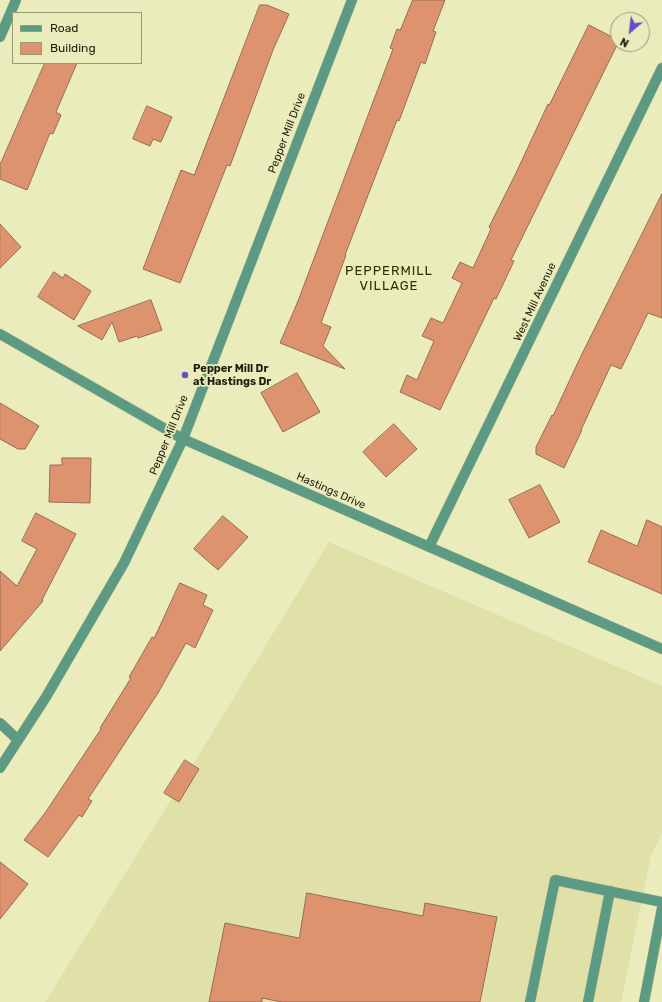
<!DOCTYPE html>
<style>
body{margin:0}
#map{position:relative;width:662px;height:1002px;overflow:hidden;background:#ebecbc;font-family:Rubik,sans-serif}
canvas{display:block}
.legend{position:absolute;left:12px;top:12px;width:130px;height:52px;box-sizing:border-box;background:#ebecbc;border:1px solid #999a76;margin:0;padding:5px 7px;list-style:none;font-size:12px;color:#1f1f0d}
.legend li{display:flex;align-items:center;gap:8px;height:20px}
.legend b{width:20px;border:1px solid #999a76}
.north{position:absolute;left:610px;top:12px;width:40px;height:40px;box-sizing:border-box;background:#ebecbc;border:1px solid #999a76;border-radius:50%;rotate:208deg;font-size:11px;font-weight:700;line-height:16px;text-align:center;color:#1f1f0d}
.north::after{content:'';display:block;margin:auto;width:14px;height:18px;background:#674ec7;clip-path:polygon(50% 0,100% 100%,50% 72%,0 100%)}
</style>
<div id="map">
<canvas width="662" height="1002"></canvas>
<ul class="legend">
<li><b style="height:5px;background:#5c9a83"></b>Road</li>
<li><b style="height:11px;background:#dd936d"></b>Building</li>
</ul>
<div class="north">N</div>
</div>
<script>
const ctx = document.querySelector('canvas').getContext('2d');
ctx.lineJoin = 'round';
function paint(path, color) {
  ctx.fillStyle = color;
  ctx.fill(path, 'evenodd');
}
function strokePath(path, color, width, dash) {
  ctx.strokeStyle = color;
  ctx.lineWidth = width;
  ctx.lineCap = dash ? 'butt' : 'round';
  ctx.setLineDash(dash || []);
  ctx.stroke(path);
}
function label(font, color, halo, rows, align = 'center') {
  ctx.font = font + ' Rubik,sans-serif';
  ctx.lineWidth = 3.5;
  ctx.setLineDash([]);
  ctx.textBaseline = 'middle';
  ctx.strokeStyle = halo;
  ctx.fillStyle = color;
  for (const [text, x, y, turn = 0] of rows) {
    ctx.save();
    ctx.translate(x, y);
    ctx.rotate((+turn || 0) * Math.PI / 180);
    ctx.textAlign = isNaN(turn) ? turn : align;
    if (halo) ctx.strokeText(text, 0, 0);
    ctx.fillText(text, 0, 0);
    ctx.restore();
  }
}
paint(new Path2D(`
 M 329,542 L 662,686 L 662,833 L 651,856 L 621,1002 L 45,1002 L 189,771 Z`), '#e0e0a9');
const building = new Path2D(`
 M 413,0 L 445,0 L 433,31 L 436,32 L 425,64 L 421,62 L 399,121 L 397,120 L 345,255 L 346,255 L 321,323 L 331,327 L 323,346 L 345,369 L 280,343 L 298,301 L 393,49 L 390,48 L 397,29 L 400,30 Z
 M 260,5 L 267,5 L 289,14 L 273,50 L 230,166 L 227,165 L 180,283 L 143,269 L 181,170 L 194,175 Z
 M 589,25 L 618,40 L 618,43 L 511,260 L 514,261 L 496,299 L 494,298 L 440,410 L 400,392 L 407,375 L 417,380 L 434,341 L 422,336 L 431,318 L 443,323 L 462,283 L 452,278 L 460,262 L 473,268 L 491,229 L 489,227 L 516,173 L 548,104 L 549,105 Z
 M 45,63 L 77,63 L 56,112 L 61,115 L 53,134 L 50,133 L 27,190 L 0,179 L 0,165 Z
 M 147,106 L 172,117 L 161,142 L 153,139 L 150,146 L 133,139 Z
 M 662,194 L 662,318 L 648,313 L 621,369 L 611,365 L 581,430 L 582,430 L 564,468 L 536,454 L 536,447 L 552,415 L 553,416 L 580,358 Z
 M 0,224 L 21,247 L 0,268 Z
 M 54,272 L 63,278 L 65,274 L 91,291 L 74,320 L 38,297 Z
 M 151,300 L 162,330 L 138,338 L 137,336 L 119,342 L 112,322 L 102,340 L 78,326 Z
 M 297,373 L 320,412 L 283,432 L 261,393 Z
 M 0,403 L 39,426 L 25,449 L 18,449 L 0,439 Z
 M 394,424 L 417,449 L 386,477 L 363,452 Z
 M 62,458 L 91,458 L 90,503 L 49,502 L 50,465 L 62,465 Z
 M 540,485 L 560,522 L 529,538 L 509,500 Z
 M 36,513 L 76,534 L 42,600 L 43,601 L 0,651 L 0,571 L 17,586 L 37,549 L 22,541 Z
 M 223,516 L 248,537 L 218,570 L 194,549 Z
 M 647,520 L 662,527 L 662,594 L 588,562 L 601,530 L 637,546 Z
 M 180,583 L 207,595 L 203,605 L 213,610 L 195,648 L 186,643 L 158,693 L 88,799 L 92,801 L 82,817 L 79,815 L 48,857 L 24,840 L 45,813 L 101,729 L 100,728 L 131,678 L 129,677 L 152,637 L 154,638 Z
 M 185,760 L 199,769 L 179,802 L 164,793 Z
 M 0,862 L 28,884 L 0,919 Z
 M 307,893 L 423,916 L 425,903 L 497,917 L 480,1002 L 282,1002 L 262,998 L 262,1002 L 209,1002 L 225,923 L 299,938 Z`);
paint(building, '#dd936d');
strokePath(building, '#966c57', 1);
const service = new Path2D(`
 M 530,1002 L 555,880 L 662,902
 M 588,1002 L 610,891`);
const minor = new Path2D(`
 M 0,37 L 16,0
 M 429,547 L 662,68
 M 0,723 L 18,740
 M 0,768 L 46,697 L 124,563 L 183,439 L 662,649
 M 644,1002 L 662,908`);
const tertiary = new Path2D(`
 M 0,334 L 183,439 L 352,0`);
strokePath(service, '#c6c79c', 11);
strokePath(minor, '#c6c79c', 11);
strokePath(tertiary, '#c6c79c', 11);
strokePath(service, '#5c9a83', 10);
strokePath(minor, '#5c9a83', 10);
strokePath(tertiary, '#5c9a83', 10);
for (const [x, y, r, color] of [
 [185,375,4,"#674ec7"]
]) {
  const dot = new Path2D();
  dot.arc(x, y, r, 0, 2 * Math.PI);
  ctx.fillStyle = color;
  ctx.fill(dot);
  strokePath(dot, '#ebecbc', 1.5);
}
label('11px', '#1f1f0d', '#ebecbc', [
 ["Pepper Mill Drive",287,133,-69],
 ["West Mill Avenue",535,302,-65],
 ["Pepper Mill Drive",169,435,-68],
 ["Hastings Drive",331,491,24]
]);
label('bold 11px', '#1f1f0d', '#ebecbc', [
 ["Pepper Mill Dr",193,369],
 ["at Hastings Dr",193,382]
], 'left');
ctx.letterSpacing = '1px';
label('13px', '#302f02', '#ebecbc', [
 ["PEPPERMILL",389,271],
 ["VILLAGE",389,286]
]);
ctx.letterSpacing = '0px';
</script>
